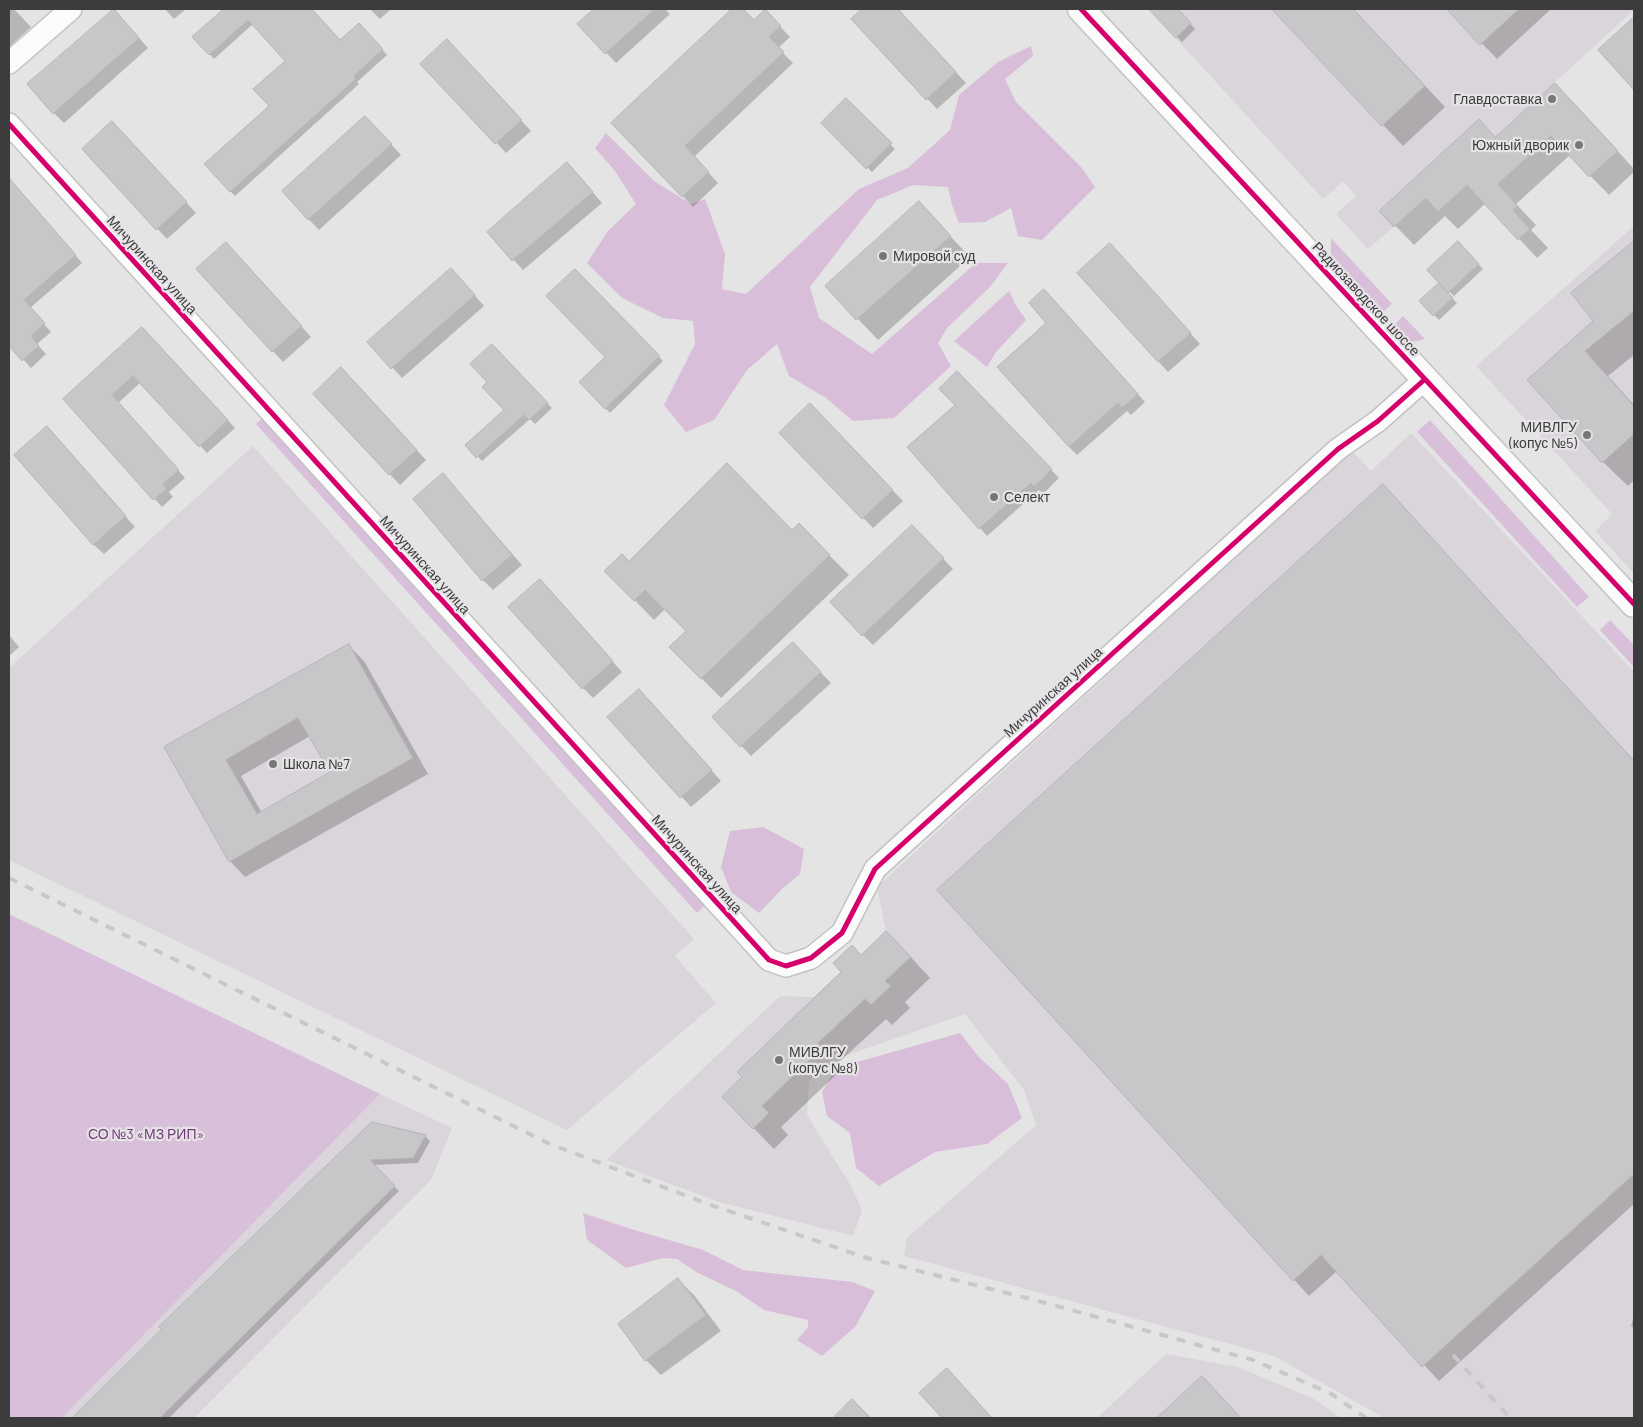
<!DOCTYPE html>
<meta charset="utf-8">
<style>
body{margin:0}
#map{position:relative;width:1643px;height:1427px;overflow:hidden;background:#e5e4e5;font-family:Barlow,sans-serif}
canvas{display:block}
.frame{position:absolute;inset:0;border:10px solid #3d3c3d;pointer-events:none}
</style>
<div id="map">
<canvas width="1643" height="1427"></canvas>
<div class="frame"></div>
</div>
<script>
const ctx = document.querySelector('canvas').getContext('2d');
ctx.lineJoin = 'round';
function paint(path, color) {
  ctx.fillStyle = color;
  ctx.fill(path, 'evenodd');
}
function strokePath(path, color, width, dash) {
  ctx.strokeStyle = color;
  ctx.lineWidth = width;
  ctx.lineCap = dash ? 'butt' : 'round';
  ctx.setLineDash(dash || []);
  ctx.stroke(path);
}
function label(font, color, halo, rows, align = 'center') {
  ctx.font = font + ' Barlow,sans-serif';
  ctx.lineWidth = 4.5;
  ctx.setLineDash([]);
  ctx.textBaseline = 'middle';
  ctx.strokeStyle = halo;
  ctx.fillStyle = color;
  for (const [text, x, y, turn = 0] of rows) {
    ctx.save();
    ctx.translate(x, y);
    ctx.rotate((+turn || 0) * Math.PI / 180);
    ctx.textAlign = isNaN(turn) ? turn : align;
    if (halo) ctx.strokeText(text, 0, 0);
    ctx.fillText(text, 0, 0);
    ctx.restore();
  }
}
paint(new Path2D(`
 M 1149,9 L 1634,9 L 1634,10 L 1495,137 L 1479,120 L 1380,210 L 1394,227 L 1368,249 L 1336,214 L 1356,196 L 1351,190 L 1343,182 L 1323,199 Z
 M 1634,226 L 1634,574 L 1595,531 L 1612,514 L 1476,366 Z
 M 1411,433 L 1634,672 L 1634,1418 L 1384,1418 L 1274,1356 L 904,1256 L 907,1238 L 1036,1125 L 1024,1090 L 965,1014 L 825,1063 L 809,1081 L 807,1115 L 853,1189 L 862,1211 L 853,1236 L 719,1202 L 606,1160 L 780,996 L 814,997 L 841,972 L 833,963 L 852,945 L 861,955 L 886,931 L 877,887 L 1352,451 L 1371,471 Z
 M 253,446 L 694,939 L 675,956 L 716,1003 L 567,1130 L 9,860 L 9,668 Z
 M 380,1094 L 452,1128 L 431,1180 L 194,1418 L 62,1418 Z
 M 1166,1354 L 1238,1367 L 1314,1399 L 1341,1418 L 1097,1418 Z`), '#dad5da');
paint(new Path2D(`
 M 1331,238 L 1392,304 L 1382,313 L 1331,258 Z
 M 1403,316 L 1425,339 C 1405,345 1405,340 1393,326 Z
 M 266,415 L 708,902 L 697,913 L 256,424 Z
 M 1430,420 L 1589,597 L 1577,607 L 1417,432 Z
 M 1610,620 L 1634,645 L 1634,667 L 1600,630 Z
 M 9,914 L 380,1094 L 62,1418 L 9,1418 Z`), '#d8bfda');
paint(new Path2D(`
 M 1031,46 L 1033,56 L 1005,79 L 1016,102 L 1081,167 L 1095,187 L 1042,240 L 1018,236 L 1011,208 L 985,222 L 959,223 L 952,205 L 948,187 L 913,185 L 877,200 L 810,287 L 819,318 L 872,354 L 976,263 L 1008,263 L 990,287 L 948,327 L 938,343 L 951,366 L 894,418 L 853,421 L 826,398 L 789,376 L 777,344 L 747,370 L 714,420 L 686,432 L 664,405 L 695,344 L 693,321 L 663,318 L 622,298 L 587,263 L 608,231 L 636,204 L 615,171 L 595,148 L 606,133 L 654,181 L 691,204 L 705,199 L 725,254 L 722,289 L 746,294 L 859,189 L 908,168 L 950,130 L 959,95 L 998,62 Z
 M 1009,291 L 1015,304 L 1026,320 L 996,352 L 987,367 L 954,341 Z
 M 763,827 L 804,849 L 800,874 L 782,889 L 759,913 L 731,892 L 721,867 L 730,831 Z
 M 960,1033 L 979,1057 L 1008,1084 L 1022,1118 L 987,1144 L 935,1152 L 879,1186 L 856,1168 L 850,1133 L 827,1116 L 822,1092 L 836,1068 Z
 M 583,1213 L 631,1229 L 703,1250 L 743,1270 L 852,1282 L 875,1291 L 855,1327 L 822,1356 L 797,1340 L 808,1327 L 808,1320 L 764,1310 L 736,1291 L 698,1273 L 677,1259 L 663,1258 L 626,1268 L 587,1240 Z`), '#d8bed9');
paint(new Path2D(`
 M 9,9 L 14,9 L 31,27 L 9,47 Z
 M 165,9 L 186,9 L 174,19 Z
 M 225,9 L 311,9 L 341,42 L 364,29 L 387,55 L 357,82 L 359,84 L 235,196 L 230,191 L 270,106 L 286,61 L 253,24 L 214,59 L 194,37 Z
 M 370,9 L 391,9 L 380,19 Z
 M 596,9 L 665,9 L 670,14 L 616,63 L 579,24 Z
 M 734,9 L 741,9 L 754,22 L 765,11 L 790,37 L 778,48 L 793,63 L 694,157 L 718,183 L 693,207 L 613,123 Z
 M 864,9 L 897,9 L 966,83 L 937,109 L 852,19 Z
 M 1152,9 L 1176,9 L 1195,29 L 1182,42 L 1151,10 Z
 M 1274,9 L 1353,9 L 1445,107 L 1403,146 Z
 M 1449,9 L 1551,9 L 1497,59 Z
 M 1634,19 L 1634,88 L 1600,50 Z
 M 123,20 L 148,48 L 64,123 L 54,113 Z
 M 457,51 L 531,131 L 506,153 L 422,64 Z
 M 846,99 L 895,149 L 872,172 L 822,123 Z
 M 1574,103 L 1634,169 L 1634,172 L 1609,195 L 1570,155 L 1516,204 L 1536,225 L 1531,230 L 1548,248 L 1537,258 L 1486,203 L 1458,229 L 1445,216 L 1414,245 L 1381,211 L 1496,138 Z
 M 375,127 L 401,155 L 319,230 L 283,192 Z
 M 122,133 L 196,213 L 167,239 L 83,149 Z
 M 577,174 L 602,203 L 523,270 L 488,232 Z
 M 9,178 L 82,263 L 30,308 L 51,332 L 37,344 L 46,354 L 31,368 L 9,344 Z
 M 919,203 L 970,257 L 878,340 L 827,286 Z
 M 1458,243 L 1483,269 L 1454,296 L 1449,291 L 1447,293 L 1457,303 L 1439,320 L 1421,301 L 1439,285 Z
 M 1634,243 L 1634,355 L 1608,376 L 1634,405 L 1634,480 L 1628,486 L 1603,462 L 1529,380 L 1595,321 L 1573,293 Z
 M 236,254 L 311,337 L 283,362 L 198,269 Z
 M 1120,255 L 1200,344 L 1168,372 L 1158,361 Z
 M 575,270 L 663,361 L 610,413 L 580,382 L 607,357 Z
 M 461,280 L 484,306 L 402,378 L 369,342 Z
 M 1052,299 L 1145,402 L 1131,415 L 1127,411 L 1077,455 L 1069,447 L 1048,323 Z
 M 150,336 L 235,428 L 207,453 L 141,382 L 118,403 L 185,478 L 169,492 L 173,497 L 162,507 L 67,402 Z
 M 492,346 L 552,408 L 535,424 L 530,419 L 482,461 L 467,445 L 506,410 L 489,382 Z
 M 957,373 L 1059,478 L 1043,494 L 1039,490 L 987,536 L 980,528 L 956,405 Z
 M 351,379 L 426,460 L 400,485 L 315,394 Z
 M 810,405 L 903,501 L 873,528 L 781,433 Z
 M 57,438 L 135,527 L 104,554 L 93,544 Z
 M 443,475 L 522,565 L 493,590 L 483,580 Z
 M 1398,502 L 1634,761 L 1634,1204 L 1439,1381 L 1337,1271 L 1309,1296 L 939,890 Z
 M 792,531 L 818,544 L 849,575 L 721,698 L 701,678 L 687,631 L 665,609 L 654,620 L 606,571 L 629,562 Z
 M 922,537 L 953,569 L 873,645 L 863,635 Z
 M 550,591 L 622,672 L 593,698 L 583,688 Z
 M 9,635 L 19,647 L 9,656 Z
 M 348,645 L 364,661 L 428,774 L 245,877 L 230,861 L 166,748 ZM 310,736 L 331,772 L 262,813 L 241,776 Z
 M 803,654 L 831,683 L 751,756 L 714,717 Z
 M 649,700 L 721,781 L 691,807 L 609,717 Z
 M 907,953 L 930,978 L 905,1002 L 910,1008 L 892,1025 L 886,1019 L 837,1064 L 842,1069 L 781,1127 L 788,1135 L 774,1149 L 723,1097 L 861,956 Z
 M 372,1123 L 425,1136 L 430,1141 L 418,1163 L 372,1165 L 399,1191 L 169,1418 L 74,1418 Z
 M 678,1280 L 694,1295 L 721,1331 L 661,1375 L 646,1360 Z
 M 1634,1316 L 1634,1329 L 1631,1326 Z
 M 1202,1378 L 1241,1418 L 1159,1418 Z`), '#0003');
const building = new Path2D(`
 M 114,9 L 139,38 L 53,114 L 27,84 Z
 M 224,9 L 312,9 L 340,40 L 359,23 L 383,49 L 354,76 L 356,79 L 230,192 L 204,164 L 269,106 L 253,89 L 285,61 L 248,20 L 209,55 L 192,37 Z
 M 594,9 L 655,9 L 605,54 L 577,24 Z
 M 732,9 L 743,9 L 754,20 L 765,9 L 781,26 L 769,37 L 784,52 L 685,146 L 709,172 L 682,197 L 611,123 Z
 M 862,9 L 898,9 L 956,72 L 926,100 L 851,19 Z
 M 1149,9 L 1178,9 L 1191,23 L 1176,38 Z
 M 1272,9 L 1353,9 L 1425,86 L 1382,126 Z
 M 1447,9 L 1519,9 L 1480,45 Z
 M 1634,17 L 1634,90 L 1598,50 Z
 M 447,39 L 522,120 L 495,144 L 420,64 Z
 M 1555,83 L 1618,151 L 1589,177 L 1551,136 L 1498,184 L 1518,206 L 1513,210 L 1530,229 L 1518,240 L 1467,185 L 1438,212 L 1426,198 L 1394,227 L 1379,211 L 1479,119 L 1495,137 Z
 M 846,98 L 892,143 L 866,169 L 821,123 Z
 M 365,116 L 392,144 L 308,220 L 282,191 Z
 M 112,121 L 187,202 L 156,230 L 82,149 Z
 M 567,162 L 593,192 L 512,261 L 487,232 Z
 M 9,178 L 76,255 L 24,300 L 45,323 L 31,336 L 39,346 L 22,361 L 9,346 Z
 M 919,201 L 951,236 L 856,320 L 825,286 Z
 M 1458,241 L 1479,264 L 1448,293 L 1427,270 Z
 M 1634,241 L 1634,311 L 1585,351 L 1634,406 L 1634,434 L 1602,463 L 1527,380 L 1593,321 L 1571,293 Z
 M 226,242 L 302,326 L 272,352 L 196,269 Z
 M 1110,243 L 1191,333 L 1158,362 L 1077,273 Z
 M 451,268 L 475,295 L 391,369 L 367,342 Z
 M 575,269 L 660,356 L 605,409 L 579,382 L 605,357 L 546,296 Z
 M 1439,283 L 1453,298 L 1433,316 L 1419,301 Z
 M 1044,289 L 1138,394 L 1122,408 L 1118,403 L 1069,447 L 997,367 L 1046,323 L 1029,303 Z
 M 142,327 L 228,420 L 199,447 L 133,376 L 112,395 L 179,470 L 163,484 L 167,489 L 153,500 L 63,399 Z
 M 492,344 L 548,403 L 529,420 L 524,415 L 476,458 L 465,445 L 504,410 L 482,387 L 487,382 L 470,364 Z
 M 341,367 L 417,450 L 389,475 L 313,394 Z
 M 957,371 L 1052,469 L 1034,487 L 1031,483 L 979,529 L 907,447 L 955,405 L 939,389 Z
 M 810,403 L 893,490 L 862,519 L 779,433 Z
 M 47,426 L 126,516 L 93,545 L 14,455 Z
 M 727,463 L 792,530 L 799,523 L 830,555 L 701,679 L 669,647 L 686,631 L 645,590 L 634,601 L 604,571 L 622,554 L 629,561 Z
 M 443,473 L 512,555 L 482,581 L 413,499 Z
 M 1383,484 L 1634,761 L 1634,1174 L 1422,1367 L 1321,1255 L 1293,1281 L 937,890 Z
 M 912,525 L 944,558 L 862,636 L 830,602 Z
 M 540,579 L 613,661 L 582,689 L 508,607 Z
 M 793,642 L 821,672 L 740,747 L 712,717 Z
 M 349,644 L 413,758 L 229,862 L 164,747 ZM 298,718 L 330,772 L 257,814 L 226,760 Z
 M 639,689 L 712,770 L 680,798 L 607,717 Z
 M 886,931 L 911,957 L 885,981 L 891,986 L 871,1005 L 865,999 L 818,1043 L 822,1048 L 762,1106 L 769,1113 L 753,1129 L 722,1097 L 742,1077 L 737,1072 L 841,972 L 833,963 L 852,945 L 861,955 Z
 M 372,1122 L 426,1135 L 413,1158 L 370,1160 L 395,1186 L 160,1418 L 72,1418 L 162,1329 L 159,1327 Z
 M 678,1278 L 706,1315 L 645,1361 L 618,1324 Z
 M 947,1368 L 992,1418 L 942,1418 L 919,1393 Z
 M 1202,1376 L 1241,1418 L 1157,1418 Z
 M 852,1399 L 871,1418 L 833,1418 Z`);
paint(building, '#c7c6c8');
strokePath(building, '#b5b4b6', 1);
const minor = new Path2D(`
 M 9,63 L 71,9
 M 9,124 L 769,960 L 786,966 L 811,958 L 842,933 L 875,869 L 1338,449 L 1378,421 L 1424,380`);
const tertiary = new Path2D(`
 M 1081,9 L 1634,604`);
strokePath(minor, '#c3c2c3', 24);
strokePath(tertiary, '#c3c2c3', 29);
strokePath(minor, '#fbfbfb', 21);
strokePath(tertiary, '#fbfbfb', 26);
strokePath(new Path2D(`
 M 9,878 L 550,1144 L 708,1204 L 867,1258 L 1031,1299 L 1253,1360 L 1330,1393 L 1366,1418
 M 1453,1355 L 1510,1418`), '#c9c8c9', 4, [9, 9]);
strokePath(new Path2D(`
 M 1081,9 L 1634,604
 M 9,124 L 769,960 L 786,966 L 811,958 L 842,933 L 875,869 L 1338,449 L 1378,421 L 1424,380`), '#d6006c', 5);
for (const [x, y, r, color] of [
 [1552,99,5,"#787778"],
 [1579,145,5,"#787778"],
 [883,256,5,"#787778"],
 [1587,435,5,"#787778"],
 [994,497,5,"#787778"],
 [273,764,5,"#787778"],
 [779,1060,5,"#787778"]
]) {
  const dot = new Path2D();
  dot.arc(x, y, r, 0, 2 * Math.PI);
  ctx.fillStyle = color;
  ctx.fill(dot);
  strokePath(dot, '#e6e3e6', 2);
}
label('14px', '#3d3c3d', '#e6e3e6', [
 ["Главдоставка",1542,99,"right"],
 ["Южный дворик",1569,145,"right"],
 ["Мировой суд",893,256],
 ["МИВЛГУ",1577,427,"right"],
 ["(копус №5)",1577,443,"right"],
 ["Селект",1004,497],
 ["Школа №7",283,764],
 ["МИВЛГУ",789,1052],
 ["(копус №8)",789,1068]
], 'left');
label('14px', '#3d3c3d', '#e6e3e6', [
 ["Мичуринская улица",152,265,48],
 ["Радиозаводское шоссе",1366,299,47],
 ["Мичуринская улица",425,565,48],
 ["Мичуринская улица",1053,692,-42],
 ["Мичуринская улица",697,864,48]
]);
label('14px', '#743b79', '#e6e3e6', [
 ["СО №3 «МЗ РИП»",146,1134]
]);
</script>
